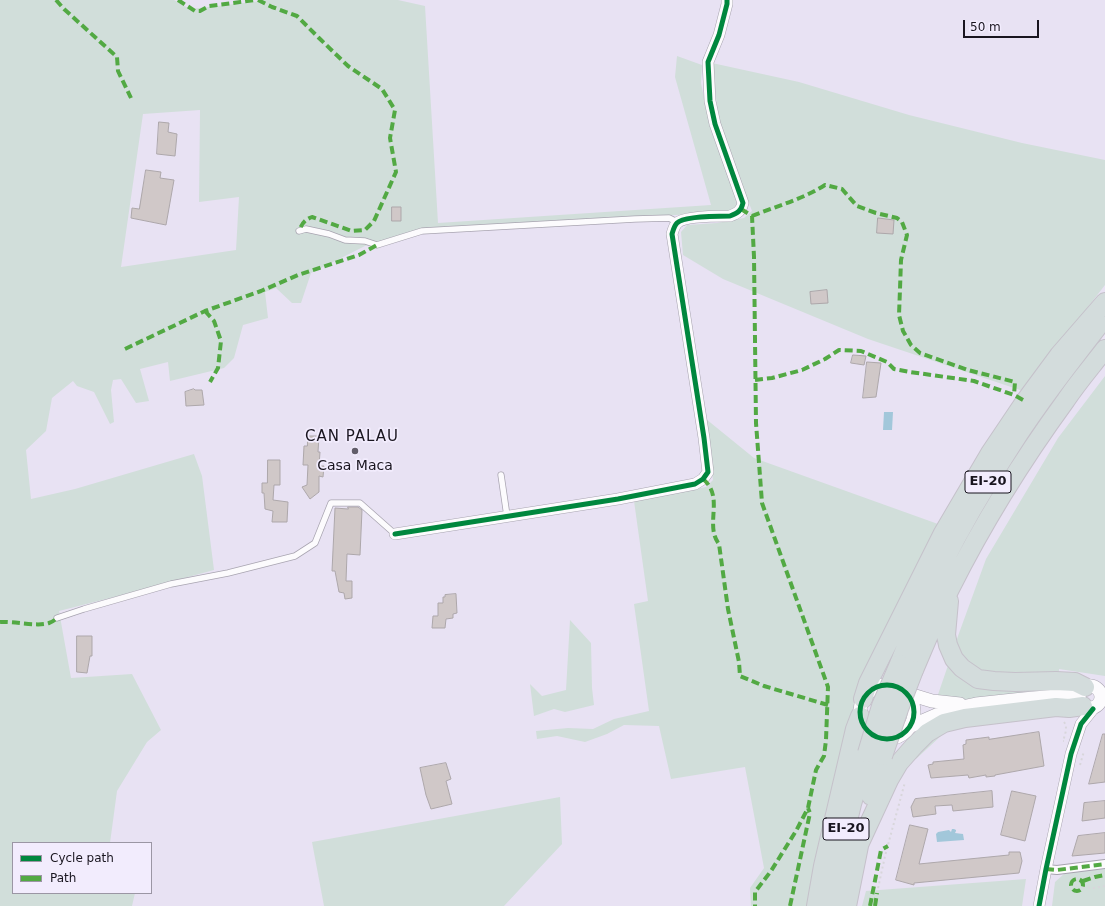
<!DOCTYPE html>
<style>
body{margin:0}
#map{position:relative;width:1105px;height:906px;overflow:hidden;background:#e8e2f3;font-family:"DejaVu Sans",sans-serif}
canvas{display:block}
.legend{position:absolute;left:12px;top:842px;width:140px;height:52px;box-sizing:border-box;background:#f2ecfd;border:1px solid #9b96a4;margin:0;padding:5px 7px;list-style:none;font-size:12px;color:#19151f}
.legend li{display:flex;align-items:center;gap:8px;height:20px}
.legend b{width:20px;border:1px solid #9b96a4}
.scale{position:absolute;left:963px;top:20px;width:76px;height:18px;box-sizing:border-box;border:2px solid #19151f;border-top:0;padding-left:5px;font-size:12px;line-height:14px;white-space:nowrap;color:#19151f;-webkit-text-stroke:3px #f2ecfd;paint-order:stroke}
</style>
<div id="map">
<canvas width="1105" height="906"></canvas>
<ul class="legend">
<li><b style="height:5px;background:#00873e"></b>Cycle path</li>
<li><b style="height:5px;background:#52a943"></b>Path</li>
</ul>
<div class="scale">50 m</div>
</div>
<script>
const ctx = document.querySelector('canvas').getContext('2d');
ctx.lineJoin = 'round';
function paint(path, color) {
  ctx.fillStyle = color;
  ctx.fill(path, 'evenodd');
}
function strokePath(path, color, width, dash) {
  ctx.strokeStyle = color;
  ctx.lineWidth = width;
  ctx.lineCap = dash ? 'butt' : 'round';
  ctx.setLineDash(dash || []);
  ctx.stroke(path);
}
function label(font, color, halo, rows, align = 'center') {
  ctx.font = font + ' "DejaVu Sans",sans-serif';
  ctx.lineWidth = 3.5;
  ctx.setLineDash([]);
  ctx.textBaseline = 'middle';
  ctx.strokeStyle = halo;
  ctx.fillStyle = color;
  for (const [text, x, y, turn = 0] of rows) {
    ctx.save();
    ctx.translate(x, y);
    ctx.rotate((+turn || 0) * Math.PI / 180);
    ctx.textAlign = isNaN(turn) ? turn : align;
    if (halo) ctx.strokeText(text, 0, 0);
    ctx.fillText(text, 0, 0);
    ctx.restore();
  }
}
paint(new Path2D(`
 M 0,0 L 174,0 L 190,9 L 262,1 L 262,0 L 398,0 L 425,6 L 438,223 L 711,205 L 675,77 L 677,56 L 702,65 L 701,83 L 711,131 L 735,192 L 737,205 L 731,211 L 713,213 L 419,229 L 365,246 L 311,273 L 301,303 L 292,303 L 276,288 L 265,292 L 268,318 L 243,325 L 234,358 L 224,368 L 170,381 L 168,362 L 140,369 L 149,401 L 136,403 L 121,379 L 113,380 L 111,390 L 114,422 L 110,424 L 94,392 L 77,386 L 73,381 L 52,398 L 46,431 L 26,450 L 31,499 L 75,489 L 194,454 L 202,476 L 214,570 L 126,594 L 59,611 L 71,678 L 132,674 L 161,730 L 147,742 L 117,791 L 110,843 L 13,843 L 13,893 L 135,893 L 132,906 L 0,906 ZM 200,110 L 199,202 L 239,197 L 236,250 L 121,267 L 143,114 Z
 M 712,63 L 799,82 L 909,115 L 1022,143 L 1105,160 L 1105,285 L 1023,391 L 868,339 L 723,279 L 683,255 L 681,232 L 687,225 L 717,223 L 744,218 L 752,211 L 719,125 Z
 M 1105,376 L 1105,676 L 1059,669 L 1059,714 L 964,724 L 943,734 L 916,759 L 958,636 L 986,559 L 1058,438 Z
 M 706,419 L 754,458 L 938,524 L 862,683 L 849,723 L 812,906 L 751,906 L 750,888 L 764,868 L 745,767 L 671,779 L 659,726 L 624,725 L 607,734 L 585,742 L 557,736 L 537,739 L 536,731 L 568,728 L 593,729 L 614,719 L 649,711 L 634,604 L 648,601 L 634,501 L 706,487 L 713,480 Z
 M 570,620 L 591,643 L 592,688 L 594,705 L 565,712 L 554,709 L 534,716 L 530,684 L 542,696 L 566,690 Z
 M 560,797 L 562,844 L 504,906 L 324,906 L 312,842 Z
 M 1105,869 L 1105,906 L 1052,906 L 1055,882 L 1065,873 Z
 M 1026,879 L 1022,906 L 862,906 L 866,891 Z`), '#d1deda');
paint(new Path2D(`
 M 884,412 L 893,412 L 892,430 L 883,430 Z
 M 952,829 L 954,829 L 956,830 L 956,831 L 955,833 L 963,834 L 964,840 L 937,842 L 936,834 L 938,832 L 949,830 L 951,832 Z`), '#a2c7da');
const building = new Path2D(`
 M 159,122 L 169,123 L 168,132 L 177,134 L 175,156 L 157,154 Z
 M 146,170 L 161,172 L 160,178 L 174,180 L 166,225 L 131,218 L 132,208 L 139,209 Z
 M 392,207 L 401,207 L 401,221 L 392,221 Z
 M 878,218 L 894,220 L 893,234 L 877,233 Z
 M 827,290 L 828,303 L 811,304 L 810,292 Z
 M 853,355 L 866,356 L 864,365 L 851,363 Z
 M 867,362 L 881,363 L 876,397 L 863,398 Z
 M 194,389 L 195,390 L 202,390 L 204,405 L 186,406 L 185,392 Z
 M 308,436 L 319,436 L 318,452 L 320,452 L 319,466 L 324,466 L 323,477 L 319,476 L 319,492 L 310,499 L 302,487 L 307,485 L 308,465 L 303,465 L 304,446 L 307,446 Z
 M 268,460 L 280,460 L 280,485 L 274,485 L 273,500 L 288,502 L 287,522 L 272,522 L 273,511 L 265,509 L 264,493 L 262,493 L 262,483 L 267,483 Z
 M 348,507 L 358,507 L 362,510 L 360,555 L 347,554 L 346,581 L 352,581 L 352,598 L 345,599 L 344,593 L 339,592 L 335,571 L 332,571 L 335,508 L 348,509 Z
 M 456,594 L 457,613 L 453,614 L 453,618 L 446,619 L 445,628 L 432,628 L 433,616 L 438,616 L 438,603 L 443,603 L 443,597 L 445,597 L 445,595 Z
 M 77,636 L 92,636 L 92,656 L 90,656 L 87,673 L 77,672 Z
 M 1039,732 L 1044,766 L 995,775 L 995,776 L 986,777 L 986,775 L 969,778 L 968,775 L 931,778 L 928,765 L 933,764 L 933,762 L 964,759 L 963,745 L 966,744 L 966,740 L 989,737 L 989,739 Z
 M 1103,734 L 1105,734 L 1105,782 L 1089,784 Z
 M 446,763 L 451,779 L 446,781 L 452,804 L 431,809 L 426,795 L 420,768 Z
 M 992,791 L 993,807 L 953,811 L 952,805 L 935,806 L 936,814 L 913,817 L 911,807 L 915,799 Z
 M 1012,791 L 1036,796 L 1025,841 L 1001,835 Z
 M 1105,801 L 1105,818 L 1082,821 L 1084,803 Z
 M 910,825 L 928,829 L 919,864 L 1009,855 L 1009,852 L 1020,852 L 1022,861 L 1019,873 L 914,883 L 914,885 L 896,880 Z
 M 1105,833 L 1105,853 L 1072,856 L 1078,836 Z`);
paint(building, '#d0c8c8');
strokePath(building, '#ada7aa', 1);
const service = new Path2D(`
 M 299,231 L 306,229 L 329,234 L 345,240 L 365,241 L 377,245 L 422,231 L 635,219 L 669,218 L 677,222
 M 501,475 L 507,516
 M 57,618 L 84,609 L 171,584 L 228,573 L 295,556 L 315,543 L 331,503 L 360,503 L 395,534`);
const pedestrian = new Path2D(`
 M 1046,869 L 1057,870 L 1105,864`);
const minor = new Path2D(`
 M 395,534 L 618,499 L 695,484 L 703,479 L 708,472 L 704,438 L 672,234 C 673,231 674,226 677,223 C 684,216 719,216 730,216 C 738,213 741,211 743,203 L 715,124 L 710,101 L 708,62 L 719,35 L 727,4 L 727,0
 M 1039,906 L 1046,869 L 1071,754 L 1081,724 L 1093,709`);
const tertiary = new Path2D(`
 M860 712a27 27 0 1 1 54 0a27 27 0 1 1-54 0Z
 M1079 697a11 11 0 1 1 22 0a11 11 0 1 1-22 0Z
 M 909,694 L 932,701 L 960,704
 M 911,726 L 948,710 L 976,704 L 1023,699 L 1057,696 L 1079,697`);
const trunk = new Path2D(`
 M 949,601 L 946,635 L 948,645 L 954,659 L 962,668 L 978,679 L 994,681 L 1015,682 L 1056,681 L 1075,682 L 1085,687
 M 899,664 C 912,632 924,600 940,569 C 961,527 985,486 1011,446 C 1038,404 1069,364 1100,324
 M 914,670 C 926,642 937,615 950,589 C 983,523 1023,459 1066,400 C 1078,382 1092,366 1105,349
 M 863,699 L 868,683 L 943,533 L 990,453 L 1025,401 L 1059,355 L 1105,302
 M 871,796 L 883,756
 M 858,847 L 889,780 L 899,763 L 914,746 L 927,733 L 944,723 L 965,718 L 1056,707 L 1069,708 L 1083,706
 M 816,906 L 823,866 L 855,729 L 860,716
 M 831,906 L 837,868 L 852,804 L 867,753
 M 847,906 L 861,836`);
strokePath(service, '#a8a4b0', 7);
strokePath(pedestrian, '#a8a4b0', 10);
strokePath(minor, '#a8a4b0', 12);
strokePath(tertiary, '#a8a4b0', 14);
strokePath(trunk, '#c5c1ca', 20);
strokePath(new Path2D(`
 M 1064,722 C 1068,727 1065,735 1063,741 L 1064,741
 M 1080,765 L 1084,751
 M 1083,887 L 1094,888 L 1105,886
 M 877,893 L 885,856 L 905,782`), '#d8d6db', 2, [2, 3]);
strokePath(service, '#fcfbfd', 5.5);
strokePath(pedestrian, '#fcfbfd', 8);
strokePath(minor, '#fcfbfd', 11);
strokePath(tertiary, '#fcfbfd', 13);
strokePath(trunk, '#d3dcdc', 18);
const trunkBridge = new Path2D(`
 M 867,753 L 881,706 L 899,664
 M 883,756 L 899,709 L 914,670`);
strokePath(trunkBridge, '#c5c1ca', 20, []);
strokePath(trunkBridge, '#d3dcdc', 18);
strokePath(new Path2D(`
 M 56,0 L 64,9 L 117,57 L 118,71 L 131,98
 M 178,0 L 195,11 L 200,11 L 209,6 L 256,0
 M 258,0 L 272,7 L 297,16 L 319,38 L 348,66 L 382,89 L 395,110 L 390,138 L 396,172 L 374,221 L 365,230 L 352,231 L 312,217 C 304,220 302,224 299,231
 M 741,209 L 752,216 L 754,257 L 756,423 L 762,503 L 828,687 L 826,740 L 824,756 L 816,770 L 808,808 L 796,831 L 771,871 L 755,892 L 755,906
 M 752,216 C 777,206 803,199 825,185 L 842,189 L 857,206 L 876,213 L 897,218 L 902,222 L 907,235 L 901,260 L 900,289 L 899,315 L 903,331 L 911,345 L 920,353 L 968,370 L 1015,382 L 1014,395
 M 205,311 L 214,321 L 221,341 L 218,368 L 210,382
 M 125,349 L 205,311 L 261,291 L 298,275 L 359,255 L 377,245
 M 755,380 L 772,378 L 802,370 L 825,359 L 839,350 L 861,351 L 887,362 L 894,369 L 910,372 L 974,381 L 1014,395 L 1025,401
 M 703,479 C 725,497 704,525 719,544 L 728,609 L 739,662 L 740,676 L 764,686 L 828,705
 M 0,622 C 14,621 37,627 49,623 C 52,622 55,620 57,618
 M 1046,869 L 1057,870 L 1105,864
 M1071 885a6 6 0 1 1 12 0a6 6 0 1 1-12 0Z
 M 1083,881 L 1095,877 L 1105,875
 M 790,906 L 810,813 L 808,808
 M 870,906 L 881,850 L 888,846
 M 875,906 L 877,893`), '#52a943', 4, [8, 4]);
strokePath(new Path2D(`
 M 395,534 L 618,499 L 695,484 L 703,479 L 708,472 L 704,438 L 672,234 C 673,231 674,226 677,223 C 684,216 719,216 730,216 C 738,213 741,211 743,203 L 715,124 L 710,101 L 708,62 L 719,35 L 727,4 L 727,0
 M860 712a27 27 0 1 1 54 0a27 27 0 1 1-54 0Z
 M 1039,906 L 1046,869 L 1071,754 L 1081,724 L 1093,709`), '#00873e', 5);
for (const [x, y, r, color] of [
 [355,451,4,"#615d69"]
]) {
  const dot = new Path2D();
  dot.arc(x, y, r, 0, 2 * Math.PI);
  ctx.fillStyle = color;
  ctx.fill(dot);
  strokePath(dot, '#f2ecfd', 1.5);
}
for (const [x, y, w] of [
 [988,482,46],
 [846,829,46]
]) {
  const box = new Path2D();
  box.roundRect(x - w / 2, y - 11, w, 22, 3);
  ctx.fillStyle = '#f2ecfd';
  ctx.fill(box);
  strokePath(box, '#19151f', 1);
}
label('bold 13px', '#19151f', null, [
 ["EI-20",988,482],
 ["EI-20",846,829]
]);
label('14px', '#19151f', '#f2ecfd', [
 ["Casa Maca",355,466]
]);
ctx.letterSpacing = '1px';
label('15px', '#19151f', '#f2ecfd', [
 ["CAN PALAU",352,437]
]);
ctx.letterSpacing = '0px';
</script>
